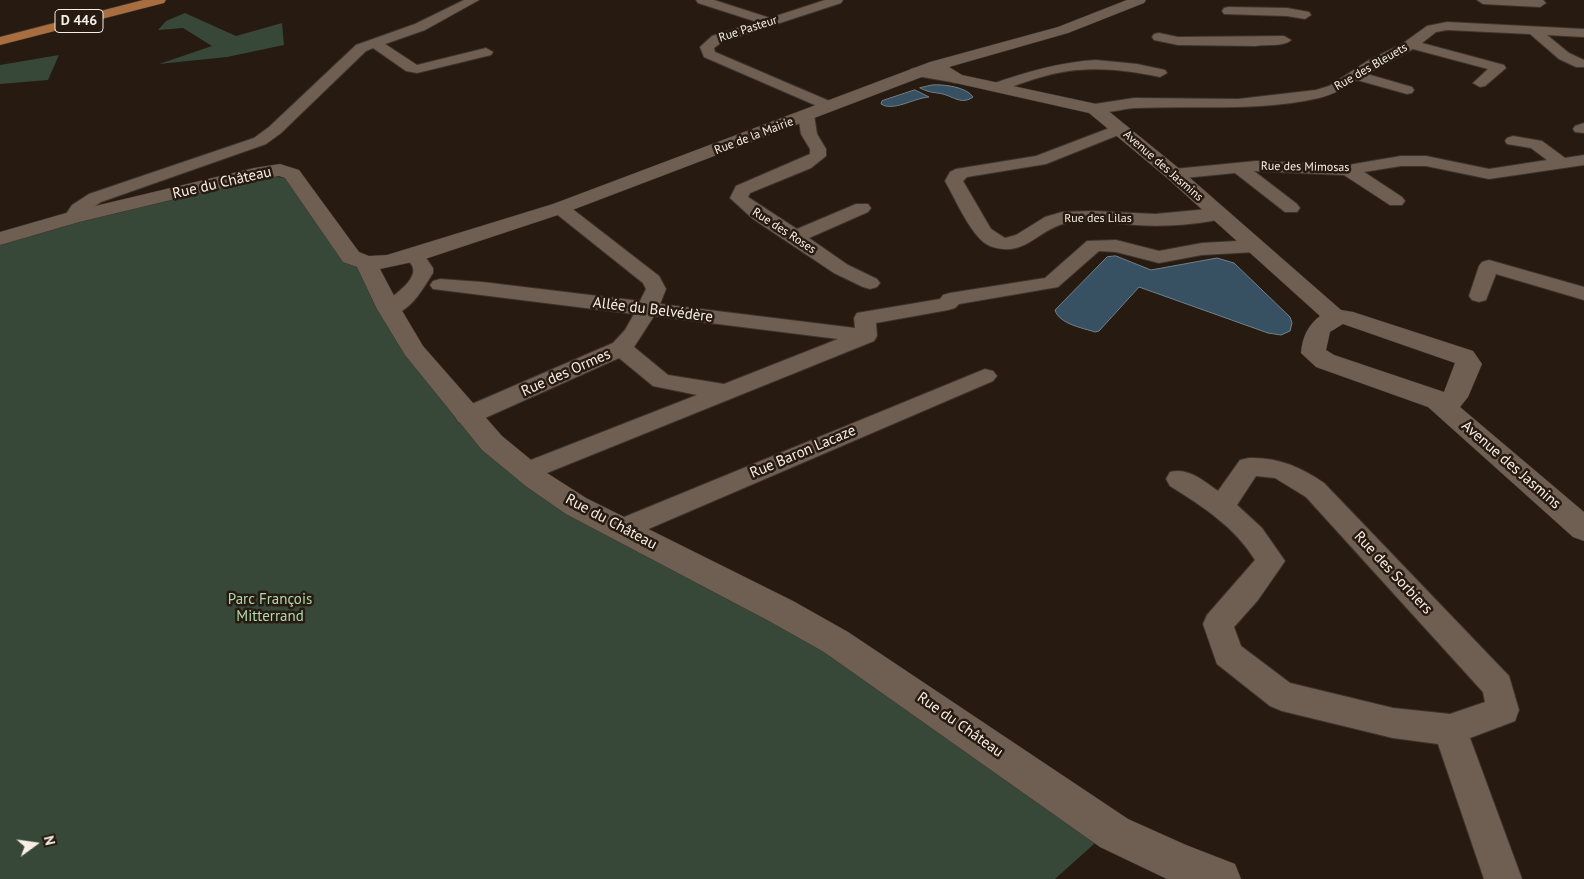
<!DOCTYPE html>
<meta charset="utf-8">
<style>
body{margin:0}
#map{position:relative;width:1584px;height:879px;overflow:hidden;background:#271a10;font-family:"PT Sans",sans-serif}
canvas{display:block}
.north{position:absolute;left:10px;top:819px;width:50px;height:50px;-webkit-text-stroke:4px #271a10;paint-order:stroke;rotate:76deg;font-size:14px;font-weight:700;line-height:20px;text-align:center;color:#f7eee6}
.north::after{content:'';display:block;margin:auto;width:18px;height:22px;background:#f7eee6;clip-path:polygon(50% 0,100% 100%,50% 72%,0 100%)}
</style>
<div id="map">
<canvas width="1584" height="879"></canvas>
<div class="north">N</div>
</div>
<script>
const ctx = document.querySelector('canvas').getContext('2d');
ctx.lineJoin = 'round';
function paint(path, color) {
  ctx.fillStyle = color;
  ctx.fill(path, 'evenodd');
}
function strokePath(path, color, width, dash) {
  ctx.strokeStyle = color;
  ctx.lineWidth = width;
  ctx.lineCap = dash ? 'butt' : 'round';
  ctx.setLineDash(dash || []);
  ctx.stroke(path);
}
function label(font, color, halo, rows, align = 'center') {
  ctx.font = font + ' "PT Sans",sans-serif';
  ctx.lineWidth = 5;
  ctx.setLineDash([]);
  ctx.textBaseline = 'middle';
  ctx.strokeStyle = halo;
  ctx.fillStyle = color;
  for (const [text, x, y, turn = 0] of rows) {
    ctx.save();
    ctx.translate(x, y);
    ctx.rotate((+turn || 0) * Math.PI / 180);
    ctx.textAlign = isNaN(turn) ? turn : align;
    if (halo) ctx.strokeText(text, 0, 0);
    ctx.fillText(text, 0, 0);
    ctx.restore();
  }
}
paint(new Path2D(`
 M 185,13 L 236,36 L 282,23 L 284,45 L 227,57 L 159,64 L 212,46 L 183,28 L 158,30 L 166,21 Z
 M 59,55 L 48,80 L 0,84 L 0,65 Z
 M 266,176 L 287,178 L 360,265 L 486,446 L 774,614 L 1104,835 L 1055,879 L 0,879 L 0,244 L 36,232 Z`), '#374838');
const water = new Path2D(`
 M 932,85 C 943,84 967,87 973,97 C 962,105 954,97 943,94 C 933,92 930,93 920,88 Z
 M 915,90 L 929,97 C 914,98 893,112 881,104 L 882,101 Z
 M 1116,256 L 1151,270 L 1217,258 L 1234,263 L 1290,317 L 1292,323 L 1290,331 L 1281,335 L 1268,333 L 1139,287 L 1099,331 L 1095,332 C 1083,328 1059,324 1055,310 L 1107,257 Z`);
paint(water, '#375162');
strokePath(water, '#71808a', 1);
const street = new Path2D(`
 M 464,0 L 479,0 L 425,30 L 385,44 L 417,65 L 486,48 L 493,52 L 491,55 L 417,73 L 406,71 L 373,48 L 366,51 L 281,133 L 266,144 L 101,202 L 85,213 L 80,221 L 66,221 L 64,217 L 72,205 L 89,194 L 254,138 L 269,127 L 356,45 L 415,24 Z
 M 696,0 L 714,0 L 770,18 L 825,0 L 843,0 L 841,3 L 722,42 L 714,48 L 715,52 L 834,103 L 837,106 L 834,109 L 824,109 L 704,57 L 700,47 L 712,36 L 757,22 L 698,3 Z
 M 1477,0 L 1543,0 L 1546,3 L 1540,7 L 1483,4 Z
 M 1228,7 L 1287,8 L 1309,12 L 1311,15 L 1305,19 L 1287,16 L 1224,14 L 1222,11 L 1224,8 Z
 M 1447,22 L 1584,29 L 1584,37 L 1547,35 L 1569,53 L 1584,60 L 1584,67 L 1576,67 L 1559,59 L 1530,34 L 1447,30 L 1436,32 L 1422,43 L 1504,65 L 1506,68 L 1485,86 L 1480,87 L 1473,83 L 1488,69 L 1413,49 L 1367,74 L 1412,87 L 1414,90 L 1412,93 L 1407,94 L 1357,80 C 1345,88 1334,94 1319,98 C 1258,112 1197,105 1135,108 C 1124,108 1094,118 1087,109 L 1095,104 L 1134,98 L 1238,99 L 1316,90 L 1329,86 L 1369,60 L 1402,44 L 1427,26 Z
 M 1159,33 L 1178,37 L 1284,36 L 1291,40 C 1284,47 1266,44 1256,46 L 1178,45 L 1154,40 L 1152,37 L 1154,34 Z
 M 1096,60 L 1137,64 L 1165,70 L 1167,73 L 1160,77 C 1121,69 1084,65 1045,76 C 1029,80 1013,87 997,91 L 990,87 L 992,84 C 1026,72 1060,62 1096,60 Z
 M 916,68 L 957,75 L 964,79 L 957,83 L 911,75 L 909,72 L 911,69 Z
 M 806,110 L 814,115 L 817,134 L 826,149 L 826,156 L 811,168 L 750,193 L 748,197 L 797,229 L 856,204 L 868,204 L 871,208 L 868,212 L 809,238 L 848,265 L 877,279 L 880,283 L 877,287 L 870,289 L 863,287 L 834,273 L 753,219 L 730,198 L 736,186 L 810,154 L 810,149 L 801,134 L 798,115 Z
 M 1584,123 L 1584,133 L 1575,132 L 1573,129 L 1575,126 Z
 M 1120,124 L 1126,126 L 1128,129 L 1126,132 L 1046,164 L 967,177 L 963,181 L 991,229 L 1005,238 L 1016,235 L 1045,217 L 1062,212 L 1093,211 L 1155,214 L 1219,208 L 1225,210 L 1228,214 L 1225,218 C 1198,225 1163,227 1135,225 C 1113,223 1089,219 1067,223 C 1037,229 1025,259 990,246 C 972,239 955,198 945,181 L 950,172 L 956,169 L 1036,156 Z
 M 1513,136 L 1542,141 L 1565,158 L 1584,155 L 1584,165 L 1489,179 L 1426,166 L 1401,166 L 1364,172 L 1402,197 L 1405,201 L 1402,205 L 1390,205 L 1344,175 L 1254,171 L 1297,204 L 1300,208 L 1297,212 L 1285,212 L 1235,173 L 1174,179 L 1168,178 L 1165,174 L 1168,170 L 1174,169 L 1256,161 L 1348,165 L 1401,156 L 1426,156 L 1489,169 L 1547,160 L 1531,148 L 1507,144 L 1505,141 L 1507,138 Z
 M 560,203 L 566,204 L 659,276 L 666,289 L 660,304 L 855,328 L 854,318 L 857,313 L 940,299 L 943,295 L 950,293 L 1045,278 L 1087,241 L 1116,240 L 1159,251 L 1202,243 L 1255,240 L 1262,242 L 1265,246 L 1262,250 L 1255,252 L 1202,255 L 1159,263 L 1116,252 L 1099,251 L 1058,287 L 959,304 L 955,308 L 948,310 L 876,323 L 877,336 L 874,341 L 527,481 L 518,479 L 514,472 L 518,465 L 697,395 L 653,386 L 619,358 L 476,422 L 467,424 L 458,422 L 455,416 L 458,410 L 613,343 L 625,330 L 634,314 L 433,289 L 430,285 L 433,281 L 440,279 L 482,282 L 640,301 L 646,289 L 643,283 L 554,212 L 551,208 L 554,204 ZM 654,316 L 838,339 L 724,384 L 668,375 L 634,347 Z
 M 414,249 L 421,251 L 433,268 L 433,273 C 421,291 407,320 382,313 L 378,309 C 385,300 417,283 413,268 C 412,264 407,259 404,255 L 407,251 Z
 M 1489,260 L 1584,287 L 1584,300 L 1496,274 L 1486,300 L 1479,302 L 1472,300 L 1469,296 L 1479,266 L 1482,262 Z
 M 985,369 L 993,371 L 997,376 L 993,381 L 632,536 L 622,540 L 612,536 L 608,529 L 612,522 Z
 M 1249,458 C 1278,457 1301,467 1324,483 L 1509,676 L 1519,710 L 1515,721 L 1470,738 L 1522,879 L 1484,879 L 1438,744 L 1393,738 L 1282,711 L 1270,706 L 1217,664 L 1203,624 L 1207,615 L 1255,560 C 1235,527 1202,506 1170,486 L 1166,479 L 1170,472 C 1188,467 1204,481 1218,491 L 1240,460 ZM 1256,476 L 1275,478 L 1306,497 L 1483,692 L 1485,702 L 1450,714 L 1393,708 L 1290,683 L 1241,646 L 1234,627 L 1258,600 L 1285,561 L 1262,528 L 1237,505 Z`);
const secondary = new Path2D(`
 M 1127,0 L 1146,0 L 1144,3 L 1068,33 L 949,67 L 962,75 L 1101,105 L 1181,170 L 1341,310 L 1353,312 L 1473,351 L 1482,364 L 1468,397 L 1460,407 L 1584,512 L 1584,541 L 1573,537 L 1428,407 L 1316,367 L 1301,353 C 1302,338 1308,325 1320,316 L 1167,178 L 1089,113 L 951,82 L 935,72 L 567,212 L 422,260 L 380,269 L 401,309 L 423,346 L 502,436 L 547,473 L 586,498 L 793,601 L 848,632 L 1128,819 L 1186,845 L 1235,864 L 1241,879 L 1167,879 L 1100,847 L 824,652 L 769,621 L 566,514 L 527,487 L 482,450 L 405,355 L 377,309 L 357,267 L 343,262 L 285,178 L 279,176 L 254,180 L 79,222 L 0,245 L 0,232 L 66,213 L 254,168 L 280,164 L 299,170 L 359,252 L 369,256 L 387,255 L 553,204 L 930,62 L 1058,27 ZM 1343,324 L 1455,363 L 1444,392 L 1334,355 L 1326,350 L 1330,332 Z`);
const primary = new Path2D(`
 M 143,0 L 166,0 L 164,3 L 0,45 L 0,37 Z`);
strokePath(street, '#3e342e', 2);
strokePath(secondary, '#3e342e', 1);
strokePath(primary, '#3e342e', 1);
paint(street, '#6e5f52');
paint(secondary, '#6e5f52');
paint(primary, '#a96e3f');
label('12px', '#f7eee6', '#271a10', [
 ["Rue Pasteur",748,29,-18],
 ["Rue des Bleuets",1371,67,-30],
 ["Rue de la Mairie",754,136,-21],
 ["Avenue des Jasmins",1163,166,41],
 ["Rue des Mimosas",1305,167,1],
 ["Rue des Lilas",1098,219],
 ["Rue des Roses",784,231,33]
]);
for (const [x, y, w] of [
 [79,21,48]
]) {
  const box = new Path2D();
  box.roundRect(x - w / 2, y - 11.5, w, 23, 4);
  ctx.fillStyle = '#271a10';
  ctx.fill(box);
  strokePath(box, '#f7eee6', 1);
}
label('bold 14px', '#f7eee6', null, [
 ["D 446",79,21]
]);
label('15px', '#f7eee6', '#271a10', [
 ["Rue du Château",222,183,-13],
 ["Allée du Belvédère",653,310,7],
 ["Rue des Ormes",566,373,-24],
 ["Rue Baron Lacaze",803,452,-23],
 ["Avenue des Jasmins",1511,465,41],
 ["Rue du Château",611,522,28],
 ["Rue des Sorbiers",1393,573,47],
 ["Rue du Château",960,725,35]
]);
label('15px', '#aedab0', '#271a10', [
 ["Parc François",270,600],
 ["Mitterrand",270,617]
]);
</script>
